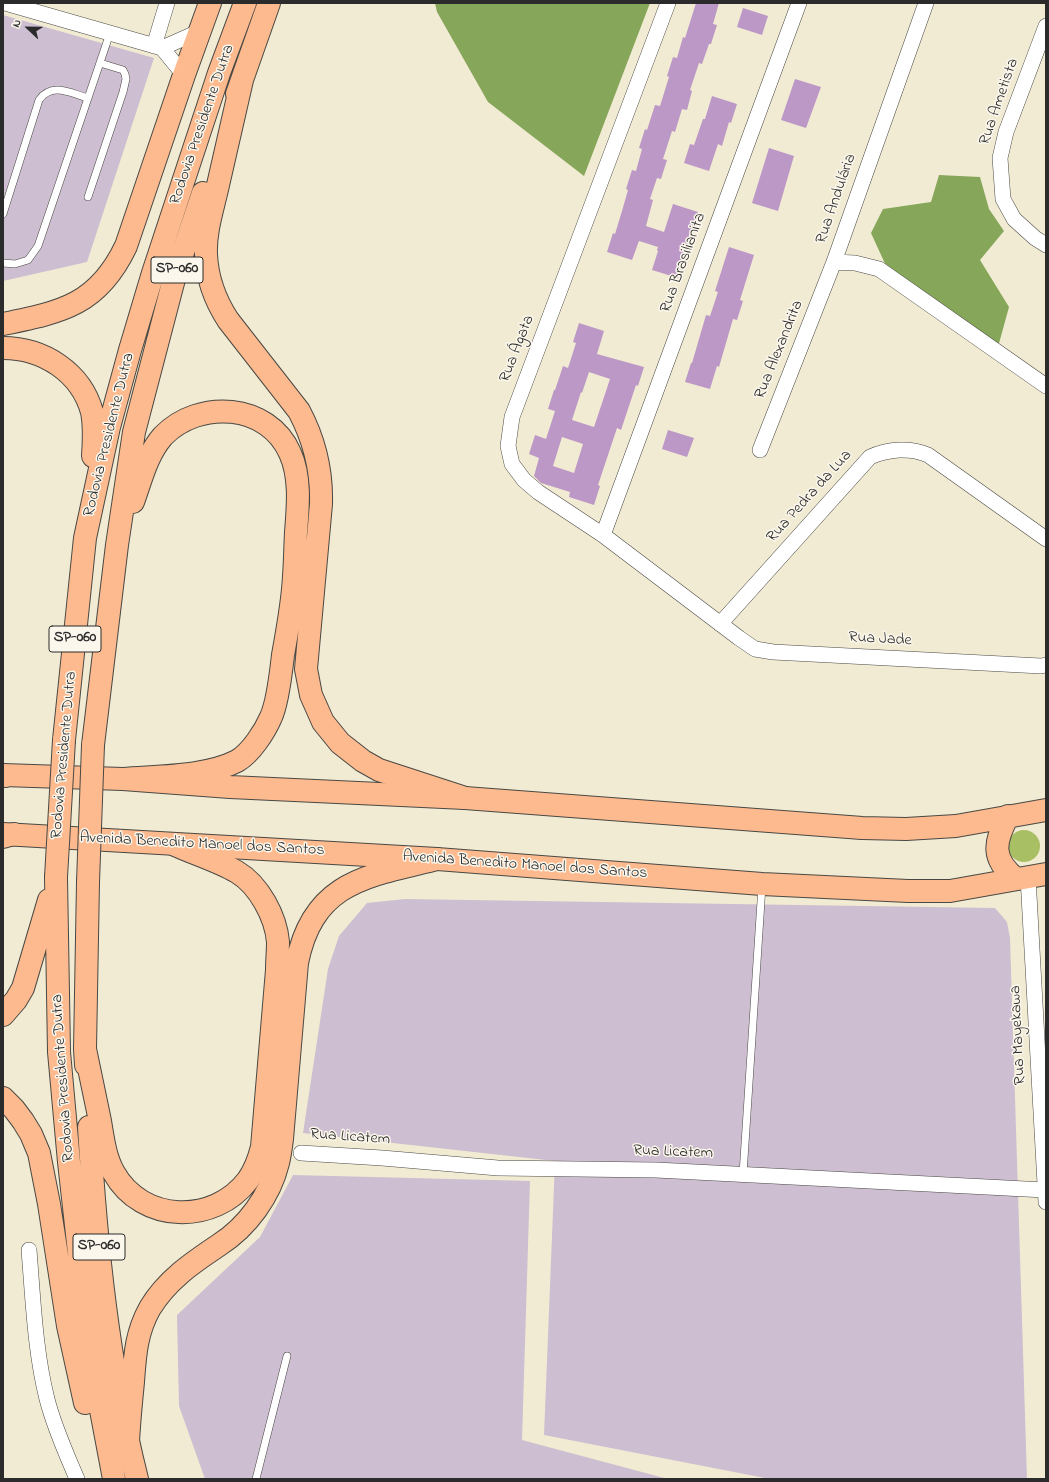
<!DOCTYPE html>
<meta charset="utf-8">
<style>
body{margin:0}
#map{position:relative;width:1049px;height:1482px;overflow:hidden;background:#f2ebd3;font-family:"Indie Flower",sans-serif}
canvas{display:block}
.frame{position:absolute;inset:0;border:4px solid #2b2b2b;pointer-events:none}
.north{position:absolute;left:8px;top:8px;width:40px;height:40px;-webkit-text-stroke:3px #fbf7ec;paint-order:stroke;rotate:292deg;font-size:11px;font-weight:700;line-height:16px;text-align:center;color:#2b2b2b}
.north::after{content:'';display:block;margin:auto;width:14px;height:18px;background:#2b2b2b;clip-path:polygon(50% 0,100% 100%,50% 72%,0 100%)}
</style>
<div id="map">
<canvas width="1049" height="1482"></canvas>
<div class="frame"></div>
<div class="north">N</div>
</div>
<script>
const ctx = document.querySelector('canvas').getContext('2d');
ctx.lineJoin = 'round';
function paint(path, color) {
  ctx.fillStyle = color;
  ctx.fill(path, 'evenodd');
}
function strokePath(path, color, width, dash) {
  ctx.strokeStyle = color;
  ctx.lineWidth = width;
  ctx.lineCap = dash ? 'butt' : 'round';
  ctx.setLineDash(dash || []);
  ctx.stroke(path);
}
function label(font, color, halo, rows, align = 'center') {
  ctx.font = font + ' "Indie Flower",sans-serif';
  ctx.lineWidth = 3;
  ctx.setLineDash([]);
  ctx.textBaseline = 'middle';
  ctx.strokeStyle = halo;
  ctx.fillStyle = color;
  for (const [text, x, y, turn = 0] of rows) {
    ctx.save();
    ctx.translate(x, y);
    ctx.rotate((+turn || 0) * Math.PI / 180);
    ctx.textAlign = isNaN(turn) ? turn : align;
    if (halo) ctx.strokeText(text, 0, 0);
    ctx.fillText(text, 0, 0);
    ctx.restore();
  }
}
paint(new Path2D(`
 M 3,15 L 154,58 L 87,262 L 3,281 Z
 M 405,899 L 995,908 L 1007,922 L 1010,938 L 1027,1479 L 770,1479 L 544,1435 L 555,1161 L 303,1133 L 328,969 L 339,936 L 367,903 Z
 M 293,1175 L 530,1181 L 522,1440 L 668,1479 L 205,1479 L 179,1406 L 177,1315 L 260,1237 Z`), '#cebed1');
paint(new Path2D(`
 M1008 846a16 16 0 1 1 32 0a16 16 0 1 1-32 0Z`), '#a9bf64');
paint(new Path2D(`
 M 435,3 L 650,3 L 584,176 L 488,102 L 437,12 Z
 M 939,175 L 980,177 L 989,209 L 1004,231 L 980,260 L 1009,307 L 998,347 L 887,268 L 871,233 L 883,209 L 931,202 Z`), '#86a65a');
paint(new Path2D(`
 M 696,3 L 719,3 L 713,24 L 717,25 L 711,44 L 709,44 L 702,64 L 699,63 L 690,90 L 692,91 L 687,110 L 682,109 L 675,132 L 672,131 L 663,159 L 667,160 L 661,179 L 657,178 L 650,199 L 653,200 L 646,226 L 664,232 L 673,204 L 698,212 L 692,231 L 691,231 L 678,278 L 652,270 L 658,251 L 657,250 L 658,247 L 639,241 L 632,260 L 607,252 L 613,233 L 615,234 L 622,211 L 628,190 L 626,189 L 632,170 L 636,171 L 642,149 L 639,148 L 645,129 L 647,130 L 655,105 L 660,106 L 669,77 L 667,76 L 673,57 L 677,58 L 683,37 L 685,38 Z
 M 743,8 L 768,16 L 762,35 L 737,27 Z
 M 795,79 L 821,87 L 806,128 L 781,120 Z
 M 712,96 L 737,104 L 731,123 L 729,122 L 722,146 L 718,144 L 709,171 L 684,163 L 690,144 L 694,145 L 703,119 L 705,119 Z
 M 769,148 L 794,156 L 778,211 L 752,203 Z
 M 729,247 L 754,255 L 740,300 L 743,301 L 737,320 L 733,319 L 719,367 L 717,366 L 710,389 L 685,382 L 691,363 L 692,363 L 706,315 L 710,316 L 718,292 L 715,291 Z
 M 579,323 L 604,331 L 597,354 L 644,367 L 638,386 L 636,385 L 621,430 L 617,428 L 598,485 L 600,486 L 594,505 L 569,497 L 570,492 L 541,483 L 534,476 L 539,458 L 529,454 L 535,435 L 546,439 L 555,411 L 548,409 L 554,390 L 555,390 L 563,366 L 568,368 L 576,343 L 573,342 ZM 589,372 L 610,379 L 594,427 L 572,420 L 581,392 L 582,393 ZM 562,437 L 583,444 L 574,473 L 553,466 Z
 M 668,430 L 694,438 L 687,457 L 662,449 Z`), '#bc98c7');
const lane = new Path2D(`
 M 88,197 L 123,92 L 126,79 L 125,74 L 123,70 L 100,63
 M 3,214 L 39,100 C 52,82 70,93 88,98
 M 3,263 L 15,264 L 28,260 L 38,246 L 110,33
 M 743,1174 L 762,886
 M 256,1479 L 287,1356`);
const street = new Path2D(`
 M 5,3 L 162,48 L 198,32
 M 668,3 L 512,417 L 508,446 L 512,464 L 524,480 L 538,492 L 603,535 L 739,638 L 755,649 L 773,652 L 1041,666 L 1046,665
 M 1046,26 L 1006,132 L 1000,158 L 1003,199 L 1014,219 L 1035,238 L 1046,245
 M 154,46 L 167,3
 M 162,48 L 184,75
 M 834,262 L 855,263 L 879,269 L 1046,386
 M 760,450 L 834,262 L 926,3
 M 603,535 L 799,3
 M 720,624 L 870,457 C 888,449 910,447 928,455 L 1046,539
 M 1028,877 L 1046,1202
 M 301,1153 L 382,1158 L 498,1168 L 656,1170 L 1045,1190
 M 29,1250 C 33,1298 35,1352 47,1399 C 54,1427 66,1453 77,1479`);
const primary = new Path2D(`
 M 3,775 L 123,779 L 230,787 L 465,798 L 862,828 L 906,829 L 956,826 L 1046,810
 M 1008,816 C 994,842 991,859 1016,879
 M 3,834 L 437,859 L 762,884 L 908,891 L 950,891 L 1046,874`);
const highway = new Path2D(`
 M 242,80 C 234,115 226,150 218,185 C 213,208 205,231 206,254 C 207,279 215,300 228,320 L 299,411 C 315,441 322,470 321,504 L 306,669 L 311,695 L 323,722 L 340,743 L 363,761 L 379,770 L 465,798
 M 237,94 L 269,3
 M 3,324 C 62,312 98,305 126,246 L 184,75 L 210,3
 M 3,348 C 43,348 81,372 92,412 C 95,427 94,441 93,456
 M 64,740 L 85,538 L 109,427 L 130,350 L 153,273 L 219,73 L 245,3
 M 93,745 L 117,545 L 134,432 L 174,279 L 203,193
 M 3,775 L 5,776
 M 123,779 C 158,776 206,777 237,761 C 251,753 265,731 271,717 C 278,702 281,672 283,655 C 287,633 291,611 293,589 C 295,570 295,551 296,532 C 298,507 301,477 290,453 C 268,403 199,399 163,436 C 147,454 141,480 133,502
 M 3,837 L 14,834
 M 56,877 L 59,1052 L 69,1162 L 90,1352 L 114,1479
 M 3,1015 L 16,1000 L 23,988 L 49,900
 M 85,1049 C 90,1073 95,1097 100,1121 C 103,1139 105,1157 114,1173 C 142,1223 214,1225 248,1180 C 255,1170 259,1159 262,1147 L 277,970 C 277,960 278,951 278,942 C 276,917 259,885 237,872 C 218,861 195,854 175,845
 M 86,1065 L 85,1049 L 88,882
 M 3,1098 L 14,1109 L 23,1121 L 31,1134 L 39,1153 L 49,1204 L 68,1326 L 85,1403
 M 89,1127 C 96,1245 108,1364 137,1479
 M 128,1442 C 129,1422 131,1402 133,1382 C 135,1355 136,1333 150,1308 C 167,1280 192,1263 219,1245 C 247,1227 270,1196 278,1163 C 280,1155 281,1147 282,1139 L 297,963 C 313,881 368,876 437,859`);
strokePath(lane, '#494844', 8);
strokePath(street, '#494844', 16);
strokePath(primary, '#494844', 24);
strokePath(highway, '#494844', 24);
strokePath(lane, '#fff', 7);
strokePath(street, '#fff', 15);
strokePath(primary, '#fcba8e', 22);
strokePath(highway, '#fcba8e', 22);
const highwayBridge = new Path2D(`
 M 56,877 L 64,740
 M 88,882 L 93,745`);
strokePath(highwayBridge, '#494844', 24, []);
strokePath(highwayBridge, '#fcba8e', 22);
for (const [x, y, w] of [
 [177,270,52],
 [75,639,52],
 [99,1247,52]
]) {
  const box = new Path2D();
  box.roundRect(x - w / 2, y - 13, w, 26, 3);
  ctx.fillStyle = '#fbf7ec';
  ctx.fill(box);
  strokePath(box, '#2b2b2b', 1);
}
label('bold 15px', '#2b2b2b', null, [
 ["SP-060",177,270],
 ["SP-060",75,639],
 ["SP-060",99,1247]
]);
label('16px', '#2b2b2b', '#fbf7ec', [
 ["Rua Ametista",1000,102,-71],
 ["Rodovia Presidente Dutra",203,125,-71],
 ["Rua Andulária",837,199,-71],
 ["Rua Brasilianita",684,263,-70],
 ["Rua Ágata",518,349,-69],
 ["Rua Alexandrita",780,350,-68],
 ["Rodovia Presidente Dutra",110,435,-76],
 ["Rua Pedra da Lua",810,497,-48],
 ["Rua Jade",880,640,3],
 ["Rodovia Presidente Dutra",65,755,-85],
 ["Avenida Benedito Manoel dos Santos",202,845,3],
 ["Avenida Benedito Manoel dos Santos",525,866,4],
 ["Rua Mayekawa",1019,1035,-93],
 ["Rodovia Presidente Dutra",64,1078,-94],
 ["Rua Licatem",350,1138,4],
 ["Rua Licatem",673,1153,2]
]);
</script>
